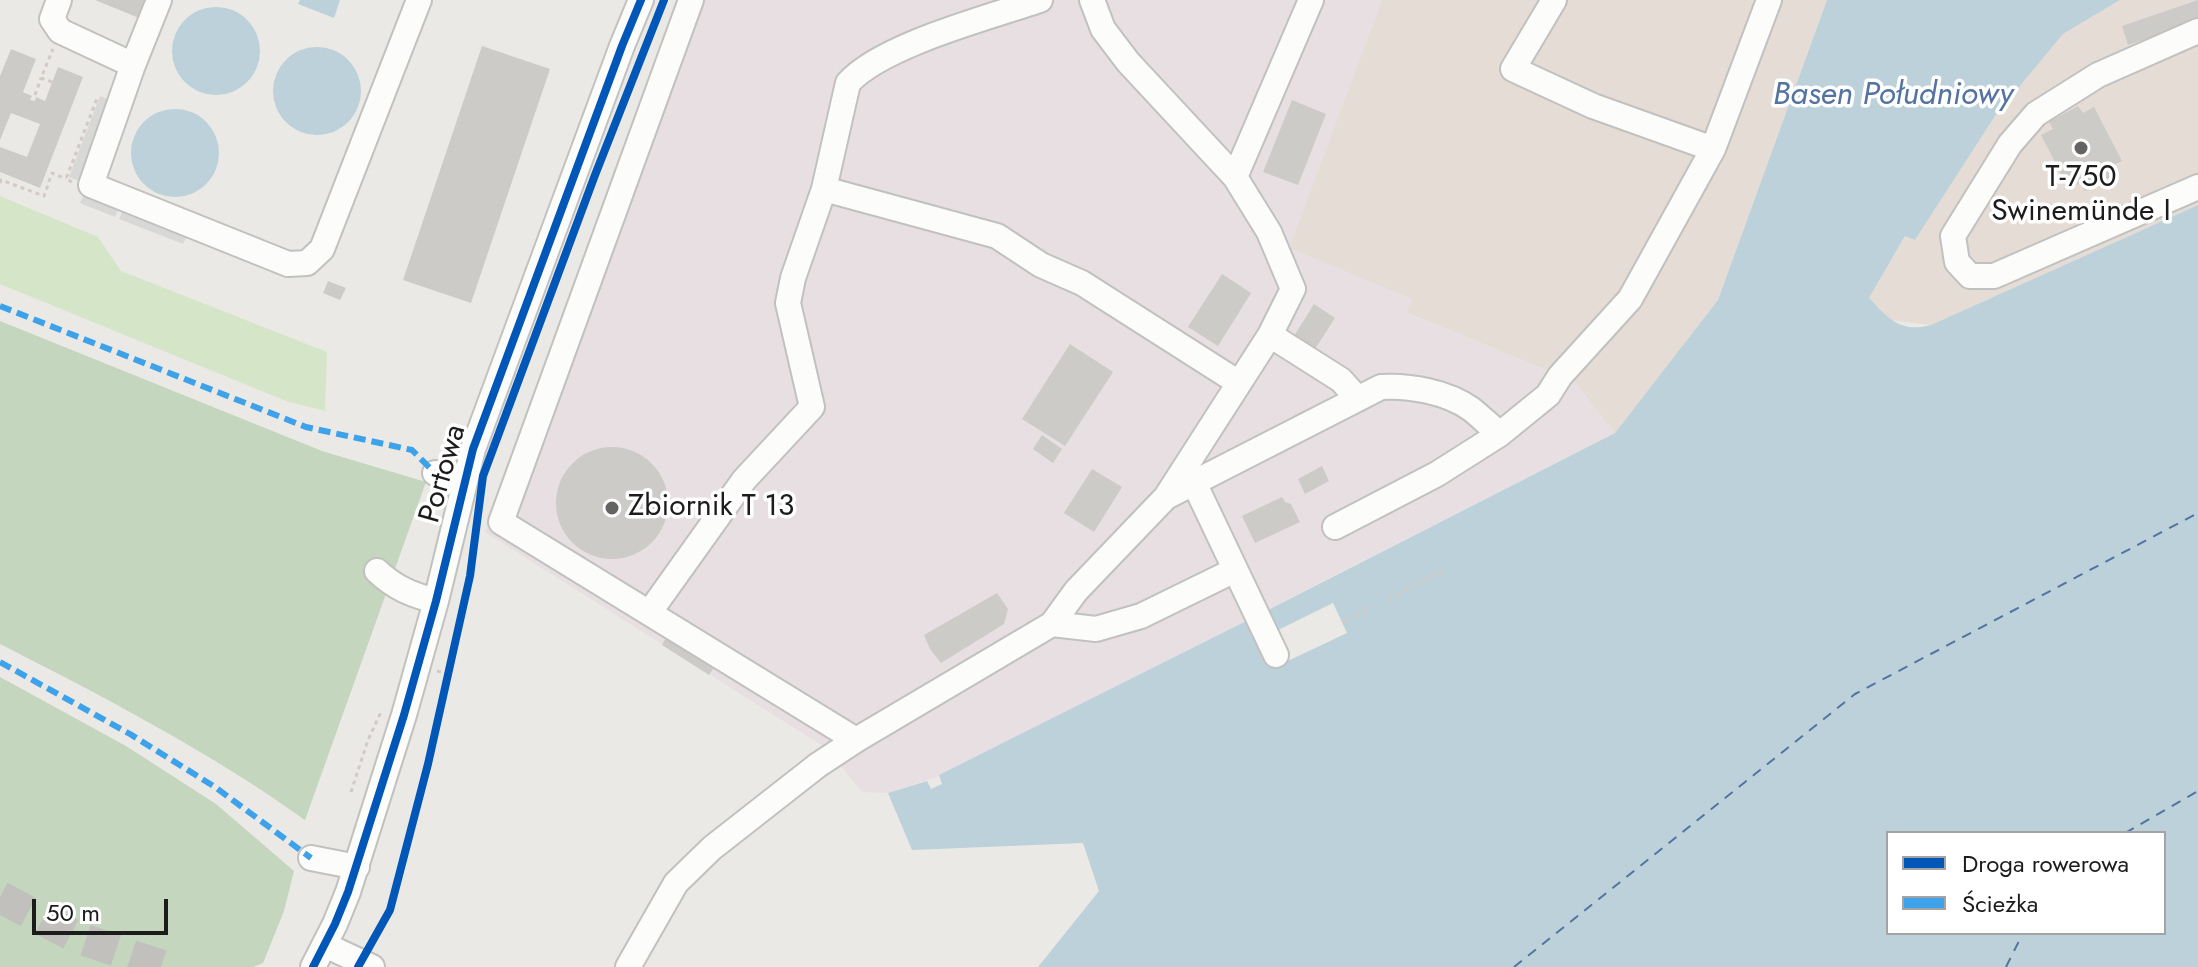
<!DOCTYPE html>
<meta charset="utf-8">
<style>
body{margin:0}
#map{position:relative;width:2198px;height:967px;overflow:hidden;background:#eae9e5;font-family:Jost,sans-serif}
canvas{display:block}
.legend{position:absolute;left:1886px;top:831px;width:280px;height:104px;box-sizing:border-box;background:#fff;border:2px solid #a4a4a4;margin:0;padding:10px 14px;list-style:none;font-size:24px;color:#1c1c1c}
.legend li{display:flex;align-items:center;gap:16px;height:40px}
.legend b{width:40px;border:2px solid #a4a4a4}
.scale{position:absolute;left:32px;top:899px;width:136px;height:36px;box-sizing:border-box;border:4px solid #1c1c1c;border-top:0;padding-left:10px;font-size:24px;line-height:28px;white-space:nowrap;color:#1c1c1c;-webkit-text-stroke:6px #fff;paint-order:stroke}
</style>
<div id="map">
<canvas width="2198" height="967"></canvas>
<ul class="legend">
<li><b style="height:10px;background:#0057b8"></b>Droga rowerowa</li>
<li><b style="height:10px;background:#3da2ea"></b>Ścieżka</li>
</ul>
<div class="scale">50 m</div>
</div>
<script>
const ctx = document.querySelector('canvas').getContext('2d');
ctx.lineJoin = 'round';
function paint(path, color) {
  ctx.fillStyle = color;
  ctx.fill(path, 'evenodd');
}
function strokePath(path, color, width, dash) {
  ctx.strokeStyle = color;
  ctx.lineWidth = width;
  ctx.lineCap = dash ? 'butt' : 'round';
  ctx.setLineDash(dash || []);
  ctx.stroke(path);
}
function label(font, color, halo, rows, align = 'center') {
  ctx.font = font + ' Jost,sans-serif';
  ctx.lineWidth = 7;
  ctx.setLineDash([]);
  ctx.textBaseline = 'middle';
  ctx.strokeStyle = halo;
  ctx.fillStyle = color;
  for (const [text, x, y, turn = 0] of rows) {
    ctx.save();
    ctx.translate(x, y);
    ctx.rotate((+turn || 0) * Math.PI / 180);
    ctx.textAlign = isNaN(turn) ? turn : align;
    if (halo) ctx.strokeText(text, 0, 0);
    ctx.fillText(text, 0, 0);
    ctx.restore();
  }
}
paint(new Path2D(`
 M 681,0 L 1382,0 L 1289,248 L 1412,299 L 1408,314 L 1574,381 L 1615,433 L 939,776 L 888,793 L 862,792 L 826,748 L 485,532 Z`), '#e7dfe2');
paint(new Path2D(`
 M 100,96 L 113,101 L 81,182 L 69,177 Z
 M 86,190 L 120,205 L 115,217 L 80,203 Z
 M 124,207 L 188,232 L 183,244 L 119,219 Z`), '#d8d8d6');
paint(new Path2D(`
 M 1382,0 L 1827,0 L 1718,300 L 1615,433 L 1574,381 L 1407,313 L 1412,299 L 1289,248 Z
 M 2120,0 L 2198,0 L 2198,205 L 1931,325 L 1890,320 L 1869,298 L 1906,235 L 1915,240 L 1995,116 L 2063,34 Z`), '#e4dcd5');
paint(new Path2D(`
 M 0,196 L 98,237 L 121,271 L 327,352 L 325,411 L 286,401 L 0,284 Z`), '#d5e5c7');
paint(new Path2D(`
 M 0,321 L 322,451 L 426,482 L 305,820 C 210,752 104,697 0,644 Z
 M 0,677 L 126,746 L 216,804 L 294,871 L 284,911 L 263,963 L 253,967 L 0,967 Z`), '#c4d6bd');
paint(new Path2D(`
 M 300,0 L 340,0 L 334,18 L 298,4 Z
 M 1827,0 L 2120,0 L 2063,34 L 1995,116 L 1915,240 L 1905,236 L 1869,298 C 1889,319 1900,333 1931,325 L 2198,205 L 2198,967 L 1038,967 L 1099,891 L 1083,843 L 912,850 L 888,793 L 927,781 L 931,789 L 942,784 L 939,775 L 1248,620 L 1273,668 L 1347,633 L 1333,603 L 1276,631 L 1266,611 L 1615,433 L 1718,300 ZM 1888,833 L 2164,833 L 2164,933 L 1888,933 Z
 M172 51a44 44 0 1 1 88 0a44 44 0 1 1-88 0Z
 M273 91a44 44 0 1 1 88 0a44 44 0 1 1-88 0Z
 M131 153a44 44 0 1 1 88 0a44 44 0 1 1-88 0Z`), '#bcd1da');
strokePath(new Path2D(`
 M 2125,833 L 2198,791
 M 1514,967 L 1855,694 L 2198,513
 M 2006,967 L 2023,933`), '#5473a0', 2, [10, 8]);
paint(new Path2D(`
 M 95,0 L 146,0 L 139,18 Z
 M 2198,0 L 2198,22 L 2128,45 L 2122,26 Z
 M 482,46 L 550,69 L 471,303 L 403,280 Z
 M 11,49 L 36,59 L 23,92 L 32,96 L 30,100 L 35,101 L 36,97 L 45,101 L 58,67 L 83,77 L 40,188 L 0,172 L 0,147 L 27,157 L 40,124 L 11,113 L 0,140 L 0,76 Z
 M 1292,100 L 1326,114 L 1298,185 L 1263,172 Z
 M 2078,106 L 2083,113 L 2094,107 L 2122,161 L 2111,166 L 2115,175 L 2085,191 L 2080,183 L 2069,189 L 2041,135 L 2053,129 L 2049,122 Z
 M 1222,274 L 1251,293 L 1218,346 L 1188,327 Z
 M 328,281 L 346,288 L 340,300 L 323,293 Z
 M 1314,304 L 1335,318 L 1315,349 L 1294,336 Z
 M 1070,344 L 1113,372 L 1065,446 L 1022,419 Z
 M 1042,435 L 1062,449 L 1053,463 L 1033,449 Z
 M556 503a56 56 0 1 1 112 0a56 56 0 1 1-112 0Z
 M 1322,466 L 1329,481 L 1305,494 L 1298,479 Z
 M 1092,469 L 1122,487 L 1094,532 L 1064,513 Z
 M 1282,497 L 1285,502 L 1291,504 L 1300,522 L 1255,543 L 1242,516 Z
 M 997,593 L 1008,609 L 1004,624 L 941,663 L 930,649 L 924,635 Z
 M 667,636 L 715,666 L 709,675 L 662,645 Z`), '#cdcbc8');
strokePath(new Path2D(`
 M 0,897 L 76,937 L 165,967`), '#c1c0bd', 32, [32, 16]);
const minor = new Path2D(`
 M 59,0 L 52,19 L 60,31 L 133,65
 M 159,0 L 133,65 L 91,185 L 288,264 L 307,263 L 322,249 L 419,0
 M 691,0 L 501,522 L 856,740
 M 1092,0 L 1103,29 L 1128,62 L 1235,177
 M 1554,0 L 1513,69 L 1593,106 L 1713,149
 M 2198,31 L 2098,75 L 2036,114 L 2010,144 L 1953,236 L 1957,262 L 1970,276 L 1994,276 L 2198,187
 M 824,189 L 997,236 L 1041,265 L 1082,283 L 1239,383
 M 1270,335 L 1341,380 L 1358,399
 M 1188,470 L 1276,655
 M 435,473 L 462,486
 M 1166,497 L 1270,335 L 1293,289 L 1269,232 L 1235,177 L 1311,0
 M 1335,527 L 1437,474 L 1500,434 L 1548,395 L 1560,376 L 1630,299 L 1713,149 L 1769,0
 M 377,571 C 395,588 412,595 436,601
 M 649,613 L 744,480 L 812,407 L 788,303 L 793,278 L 824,189 L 848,83 C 882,45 990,17 1040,0
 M 1052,624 L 1076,591 L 1166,497 L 1381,387 C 1409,385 1447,392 1471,409 C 1481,417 1490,426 1500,434
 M 311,858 L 357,867
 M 325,945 L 372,967
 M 313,967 L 335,924 L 348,892 L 404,715 L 436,601 L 473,449 L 622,46 L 641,0
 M 628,967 L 676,883 L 712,848 L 818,765 L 856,740 L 1052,624 L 1096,629 L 1141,616 L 1235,570`);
strokePath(minor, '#c1c1bf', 28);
strokePath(new Path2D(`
 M 52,82 L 41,78 L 53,49
 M 35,95 L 41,78
 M 72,182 L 66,179 L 98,96
 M 0,183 L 1,180 L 44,196 L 52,173 L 66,179
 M 1389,598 L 1445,570
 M 1342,622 L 1372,607
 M 437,671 L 449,673
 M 351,792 L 368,740 L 381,712`), '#d3c9c7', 3, [4, 4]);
strokePath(minor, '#fcfcfb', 24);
strokePath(new Path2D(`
 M 0,306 L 306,427 L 412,450 L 435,473
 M 0,662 L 130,734 L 215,787 L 311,858`), '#3da2ea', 6, [12, 6]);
strokePath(new Path2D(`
 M 313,967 L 335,924 L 348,892 L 404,715 L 436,601 L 473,449 L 622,46 L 641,0
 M 358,967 L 390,910 L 428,764 L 470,576 L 483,476 L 595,175 L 664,0`), '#0057b8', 8);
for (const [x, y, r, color] of [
 [2081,148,8,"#646462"],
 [612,508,8,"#646462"]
]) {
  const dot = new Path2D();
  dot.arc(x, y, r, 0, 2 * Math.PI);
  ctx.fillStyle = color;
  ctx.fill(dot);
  strokePath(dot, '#fff', 3);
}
label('30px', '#1c1c1c', '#fff', [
 ["T-750",2081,179],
 ["Swinemünde I",2081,213],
 ["Zbiornik T 13",628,508,"left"]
]);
label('30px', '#1c1c1c', '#fff', [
 ["Portowa",444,474,-74]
]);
label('italic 32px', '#5473a0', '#fff', [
 ["Basen Południowy",1893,96]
]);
</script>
